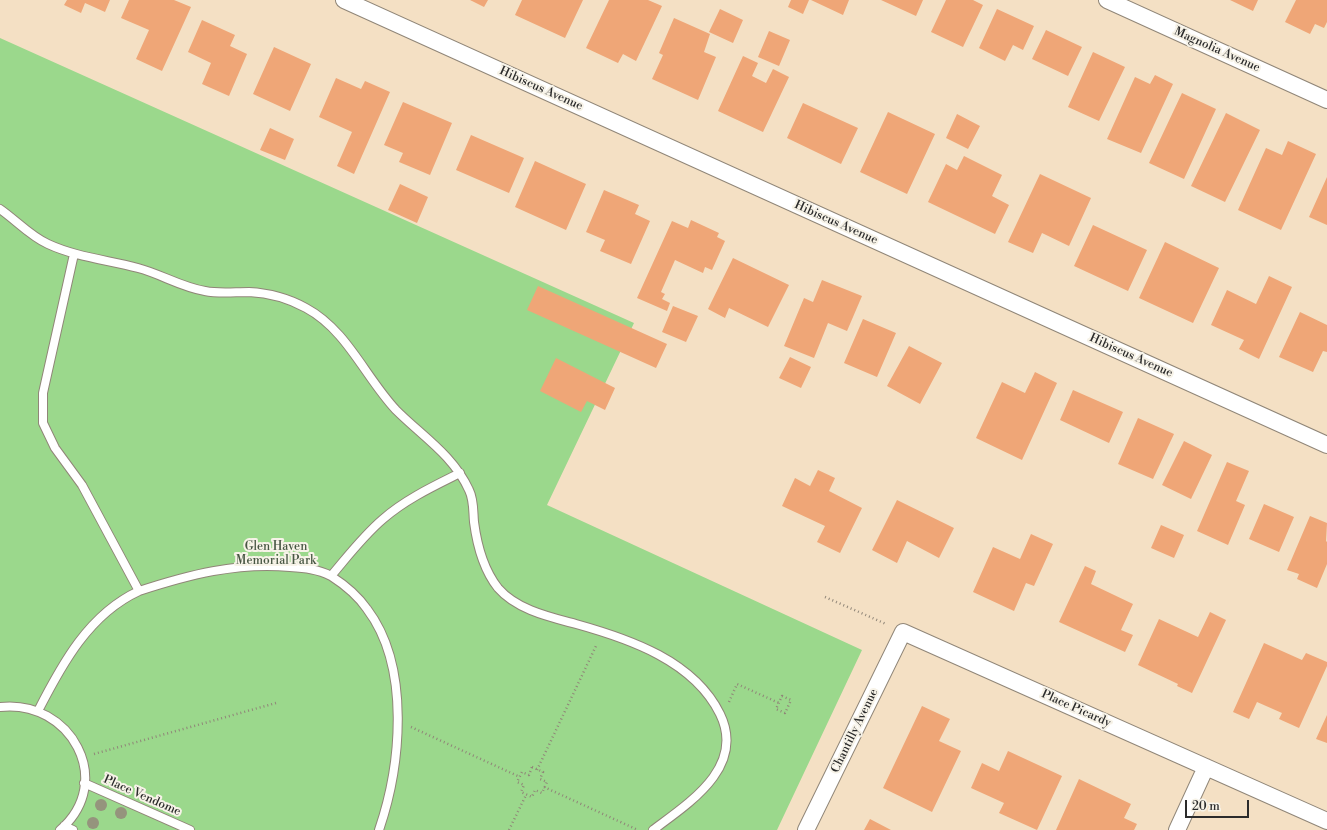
<!DOCTYPE html>
<style>
body{margin:0}
#map{position:relative;width:1327px;height:830px;overflow:hidden;background:#f4e0c4;font-family:"Libre Bodoni",serif}
canvas{display:block}
.scale{position:absolute;left:1185px;top:800px;width:64px;height:18px;box-sizing:border-box;border:2px solid #2b2b2b;border-top:0;padding-left:5px;font-size:12px;line-height:14px;white-space:nowrap;color:#2b2b2b;-webkit-text-stroke:3px #f7f3e8;paint-order:stroke}
</style>
<div id="map">
<canvas width="1327" height="830"></canvas>
<div class="scale">20 m</div>
</div>
<script>
const ctx = document.querySelector('canvas').getContext('2d');
ctx.lineJoin = 'round';
function paint(path, color) {
  ctx.fillStyle = color;
  ctx.fill(path, 'evenodd');
}
function strokePath(path, color, width, dash) {
  ctx.strokeStyle = color;
  ctx.lineWidth = width;
  ctx.lineCap = dash ? 'butt' : 'round';
  ctx.setLineDash(dash || []);
  ctx.stroke(path);
}
function label(font, color, halo, rows, align = 'center') {
  ctx.font = font + ' "Libre Bodoni",serif';
  ctx.lineWidth = 4;
  ctx.setLineDash([]);
  ctx.textBaseline = 'middle';
  ctx.strokeStyle = halo;
  ctx.fillStyle = color;
  for (const [text, x, y, turn = 0] of rows) {
    ctx.save();
    ctx.translate(x, y);
    ctx.rotate((+turn || 0) * Math.PI / 180);
    ctx.textAlign = isNaN(turn) ? turn : align;
    if (halo) ctx.strokeText(text, 0, 0);
    ctx.fillText(text, 0, 0);
    ctx.restore();
  }
}
paint(new Path2D(`
 M 0,38 L 634,323 L 547,505 L 862,650 L 777,830 L 0,830 Z`), '#9bd88c');
paint(new Path2D(`
 M 67,0 L 110,0 L 105,12 L 85,3 L 81,13 L 64,5 Z
 M 129,0 L 174,0 L 191,7 L 162,71 L 136,59 L 149,30 L 121,18 Z
 M 470,0 L 488,0 L 484,7 Z
 M 522,0 L 583,0 L 565,38 L 515,15 Z
 M 609,0 L 648,0 L 662,6 L 636,61 L 623,54 L 618,63 L 586,48 Z
 M 791,0 L 809,0 L 803,14 L 788,7 Z
 M 811,0 L 849,0 L 843,15 Z
 M 881,0 L 923,0 L 916,16 Z
 M 946,0 L 973,0 L 983,5 L 963,47 L 931,32 Z
 M 1230,0 L 1258,0 L 1253,11 Z
 M 1296,0 L 1327,0 L 1327,22 L 1324,28 L 1315,24 L 1310,34 L 1285,22 Z
 M 720,9 L 743,20 L 733,43 L 709,32 Z
 M 997,9 L 1034,26 L 1023,50 L 1013,45 L 1005,61 L 979,48 Z
 M 674,18 L 710,34 L 704,52 L 716,57 L 698,100 L 652,79 L 663,55 L 659,53 Z
 M 202,20 L 235,35 L 230,46 L 247,54 L 229,96 L 202,84 L 211,63 L 188,52 Z
 M 1046,30 L 1082,47 L 1068,76 L 1032,59 Z
 M 769,31 L 790,40 L 779,66 L 758,57 Z
 M 274,47 L 311,64 L 290,111 L 253,94 Z
 M 1093,52 L 1125,67 L 1099,121 L 1068,107 Z
 M 743,56 L 758,63 L 752,76 L 766,83 L 773,69 L 789,77 L 763,132 L 718,111 Z
 M 1155,75 L 1173,84 L 1141,153 L 1107,139 L 1135,77 L 1150,84 Z
 M 336,78 L 361,89 L 365,81 L 390,92 L 354,174 L 337,166 L 352,132 L 319,117 Z
 M 1182,93 L 1216,109 L 1184,179 L 1149,163 Z
 M 403,102 L 452,123 L 430,175 L 399,162 L 403,153 L 384,145 Z
 M 803,103 L 858,128 L 841,164 L 787,138 Z
 M 888,112 L 935,134 L 907,194 L 860,172 Z
 M 1226,113 L 1260,130 L 1225,202 L 1191,186 Z
 M 957,114 L 980,126 L 968,149 L 946,138 Z
 M 270,128 L 294,139 L 285,160 L 260,150 Z
 M 471,135 L 524,158 L 509,193 L 456,170 Z
 M 1288,141 L 1316,154 L 1281,230 L 1238,210 L 1266,148 L 1282,155 Z
 M 964,156 L 1002,175 L 992,196 L 1009,205 L 995,234 L 928,202 L 946,164 L 957,170 Z
 M 535,161 L 586,184 L 566,230 L 515,207 Z
 M 1040,174 L 1091,198 L 1069,246 L 1042,233 L 1033,253 L 1008,242 Z
 M 1327,177 L 1327,225 L 1309,217 Z
 M 400,184 L 428,197 L 417,223 L 388,210 Z
 M 604,190 L 639,205 L 635,214 L 650,221 L 631,264 L 600,251 L 605,240 L 586,232 Z
 M 691,220 L 719,233 L 717,237 L 725,241 L 712,270 L 705,267 L 703,273 L 675,260 L 661,292 L 665,294 L 662,299 L 670,303 L 667,311 L 637,298 L 672,221 L 688,228 Z
 M 1093,225 L 1147,250 L 1128,291 L 1074,266 Z
 M 1165,242 L 1219,268 L 1193,323 L 1139,298 Z
 M 733,258 L 789,285 L 768,327 L 729,308 L 725,318 L 708,309 Z
 M 1269,276 L 1292,287 L 1259,359 L 1239,349 L 1244,340 L 1211,325 L 1227,290 L 1256,304 Z
 M 822,280 L 862,296 L 847,331 L 828,323 L 814,358 L 784,346 L 804,298 L 813,302 Z
 M 538,286 L 667,344 L 656,368 L 527,310 Z
 M 673,306 L 698,316 L 686,342 L 662,332 Z
 M 1300,312 L 1327,325 L 1327,352 L 1323,351 L 1313,372 L 1279,357 Z
 M 863,319 L 896,333 L 877,377 L 844,363 Z
 M 909,346 L 942,363 L 920,404 L 887,386 Z
 M 790,357 L 811,367 L 801,388 L 779,378 Z
 M 556,358 L 615,388 L 605,410 L 587,401 L 581,412 L 540,391 Z
 M 1035,372 L 1057,383 L 1022,460 L 976,438 L 1002,382 L 1025,393 Z
 M 1073,390 L 1123,412 L 1109,443 L 1060,420 Z
 M 1138,418 L 1174,434 L 1153,479 L 1118,464 Z
 M 1184,441 L 1212,455 L 1191,499 L 1162,485 Z
 M 1227,462 L 1249,471 L 1236,501 L 1245,505 L 1228,545 L 1197,531 Z
 M 818,470 L 835,478 L 829,491 L 862,508 L 840,553 L 817,542 L 825,526 L 782,506 L 795,478 L 810,486 Z
 M 897,500 L 954,528 L 939,558 L 907,541 L 897,563 L 872,550 Z
 M 1264,504 L 1294,517 L 1279,552 L 1249,539 Z
 M 1310,516 L 1327,523 L 1326,541 L 1327,542 L 1327,564 L 1317,588 L 1297,579 L 1299,574 L 1287,570 Z
 M 1161,525 L 1184,535 L 1174,558 L 1151,548 Z
 M 1031,534 L 1053,544 L 1034,586 L 1026,583 L 1014,611 L 973,592 L 993,547 L 1020,559 Z
 M 1085,566 L 1096,571 L 1091,584 L 1133,604 L 1121,630 L 1133,635 L 1125,652 L 1059,622 Z
 M 1210,612 L 1226,620 L 1192,693 L 1177,686 L 1178,684 L 1138,665 L 1159,619 L 1198,637 Z
 M 1264,643 L 1302,660 L 1306,653 L 1327,662 L 1327,666 L 1299,728 L 1279,719 L 1282,713 L 1257,702 L 1249,719 L 1233,712 Z
 M 922,706 L 950,719 L 939,741 L 961,751 L 932,812 L 883,788 Z
 M 1327,715 L 1327,743 L 1316,739 Z
 M 1008,751 L 1062,776 L 1037,830 L 999,813 L 1004,803 L 971,788 L 982,763 L 999,771 Z
 M 1079,779 L 1131,804 L 1124,818 L 1137,824 L 1134,830 L 1056,830 Z
 M 870,819 L 891,830 L 864,830 Z`), '#efa677');
const service = new Path2D(`
 M 0,209 C 16,220 30,236 48,244 C 76,257 108,260 138,268 C 161,274 181,287 205,291 C 219,294 234,292 249,292 C 269,293 288,298 306,308 C 347,330 365,377 396,410 C 422,436 453,455 469,490 C 474,500 473,511 474,522 C 477,545 483,569 498,588 C 517,610 550,617 576,624 C 630,639 694,661 720,714 C 746,767 689,803 653,830
 M 74,254 L 43,393 L 43,423 L 55,448 L 82,485 L 139,591 C 188,575 237,562 290,567 C 304,568 318,569 331,576 C 348,556 363,536 383,519 C 406,499 434,486 460,473
 M 331,576 C 345,585 358,596 367,609 C 411,667 401,766 379,830
 M 0,707 C 71,699 116,782 60,830
 M 38,711 C 62,664 89,614 139,591
 M 84,783 L 190,830
 M 64,826 L 73,830`);
const minor = new Path2D(`
 M 344,0 L 1327,445
 M 1107,0 L 1327,100
 M 806,830 L 903,632 L 1327,821
 M 1177,830 L 1206,767`);
strokePath(service, '#908678', 10);
strokePath(minor, '#908678', 18);
strokePath(new Path2D(`
 M 825,597 L 886,624
 M 782,696 L 791,700 L 785,713 L 776,709 Z
 M 729,702 L 737,684 L 779,703
 M 411,727 L 520,777
 M 94,754 L 276,703
 M 532,767 L 543,772 L 540,779 L 547,782 L 542,793 L 535,790 L 532,797 L 521,792 L 524,785 L 517,782 L 522,772 L 529,775 Z
 M 537,770 L 596,646
 M 544,787 L 638,830
 M 509,830 L 526,795`), '#908678', 2.5, [1, 3]);
strokePath(service, '#fff', 8);
strokePath(minor, '#fff', 16);
ctx.fillStyle = '#95947d';
for (const [x, y] of [
 [101,805],
 [121,813],
 [93,823]
]) {
  ctx.beginPath();
  ctx.arc(x, y, 6, 0, 2 * Math.PI);
  ctx.fill();
}
label('12px', '#2b2b2b', '#f7f3e8', [
 ["Magnolia Avenue",1217,50,24],
 ["Hibiscus Avenue",541,89,24],
 ["Hibiscus Avenue",836,223,24],
 ["Hibiscus Avenue",1131,356,24],
 ["Place Picardy",1076,709,24],
 ["Chantilly Avenue",855,731,-64],
 ["Place Vendome",142,796,24]
]);
label('12px', '#475643', '#f7f3e8', [
 ["Glen Haven",276,547],
 ["Memorial Park",276,561]
]);
</script>
